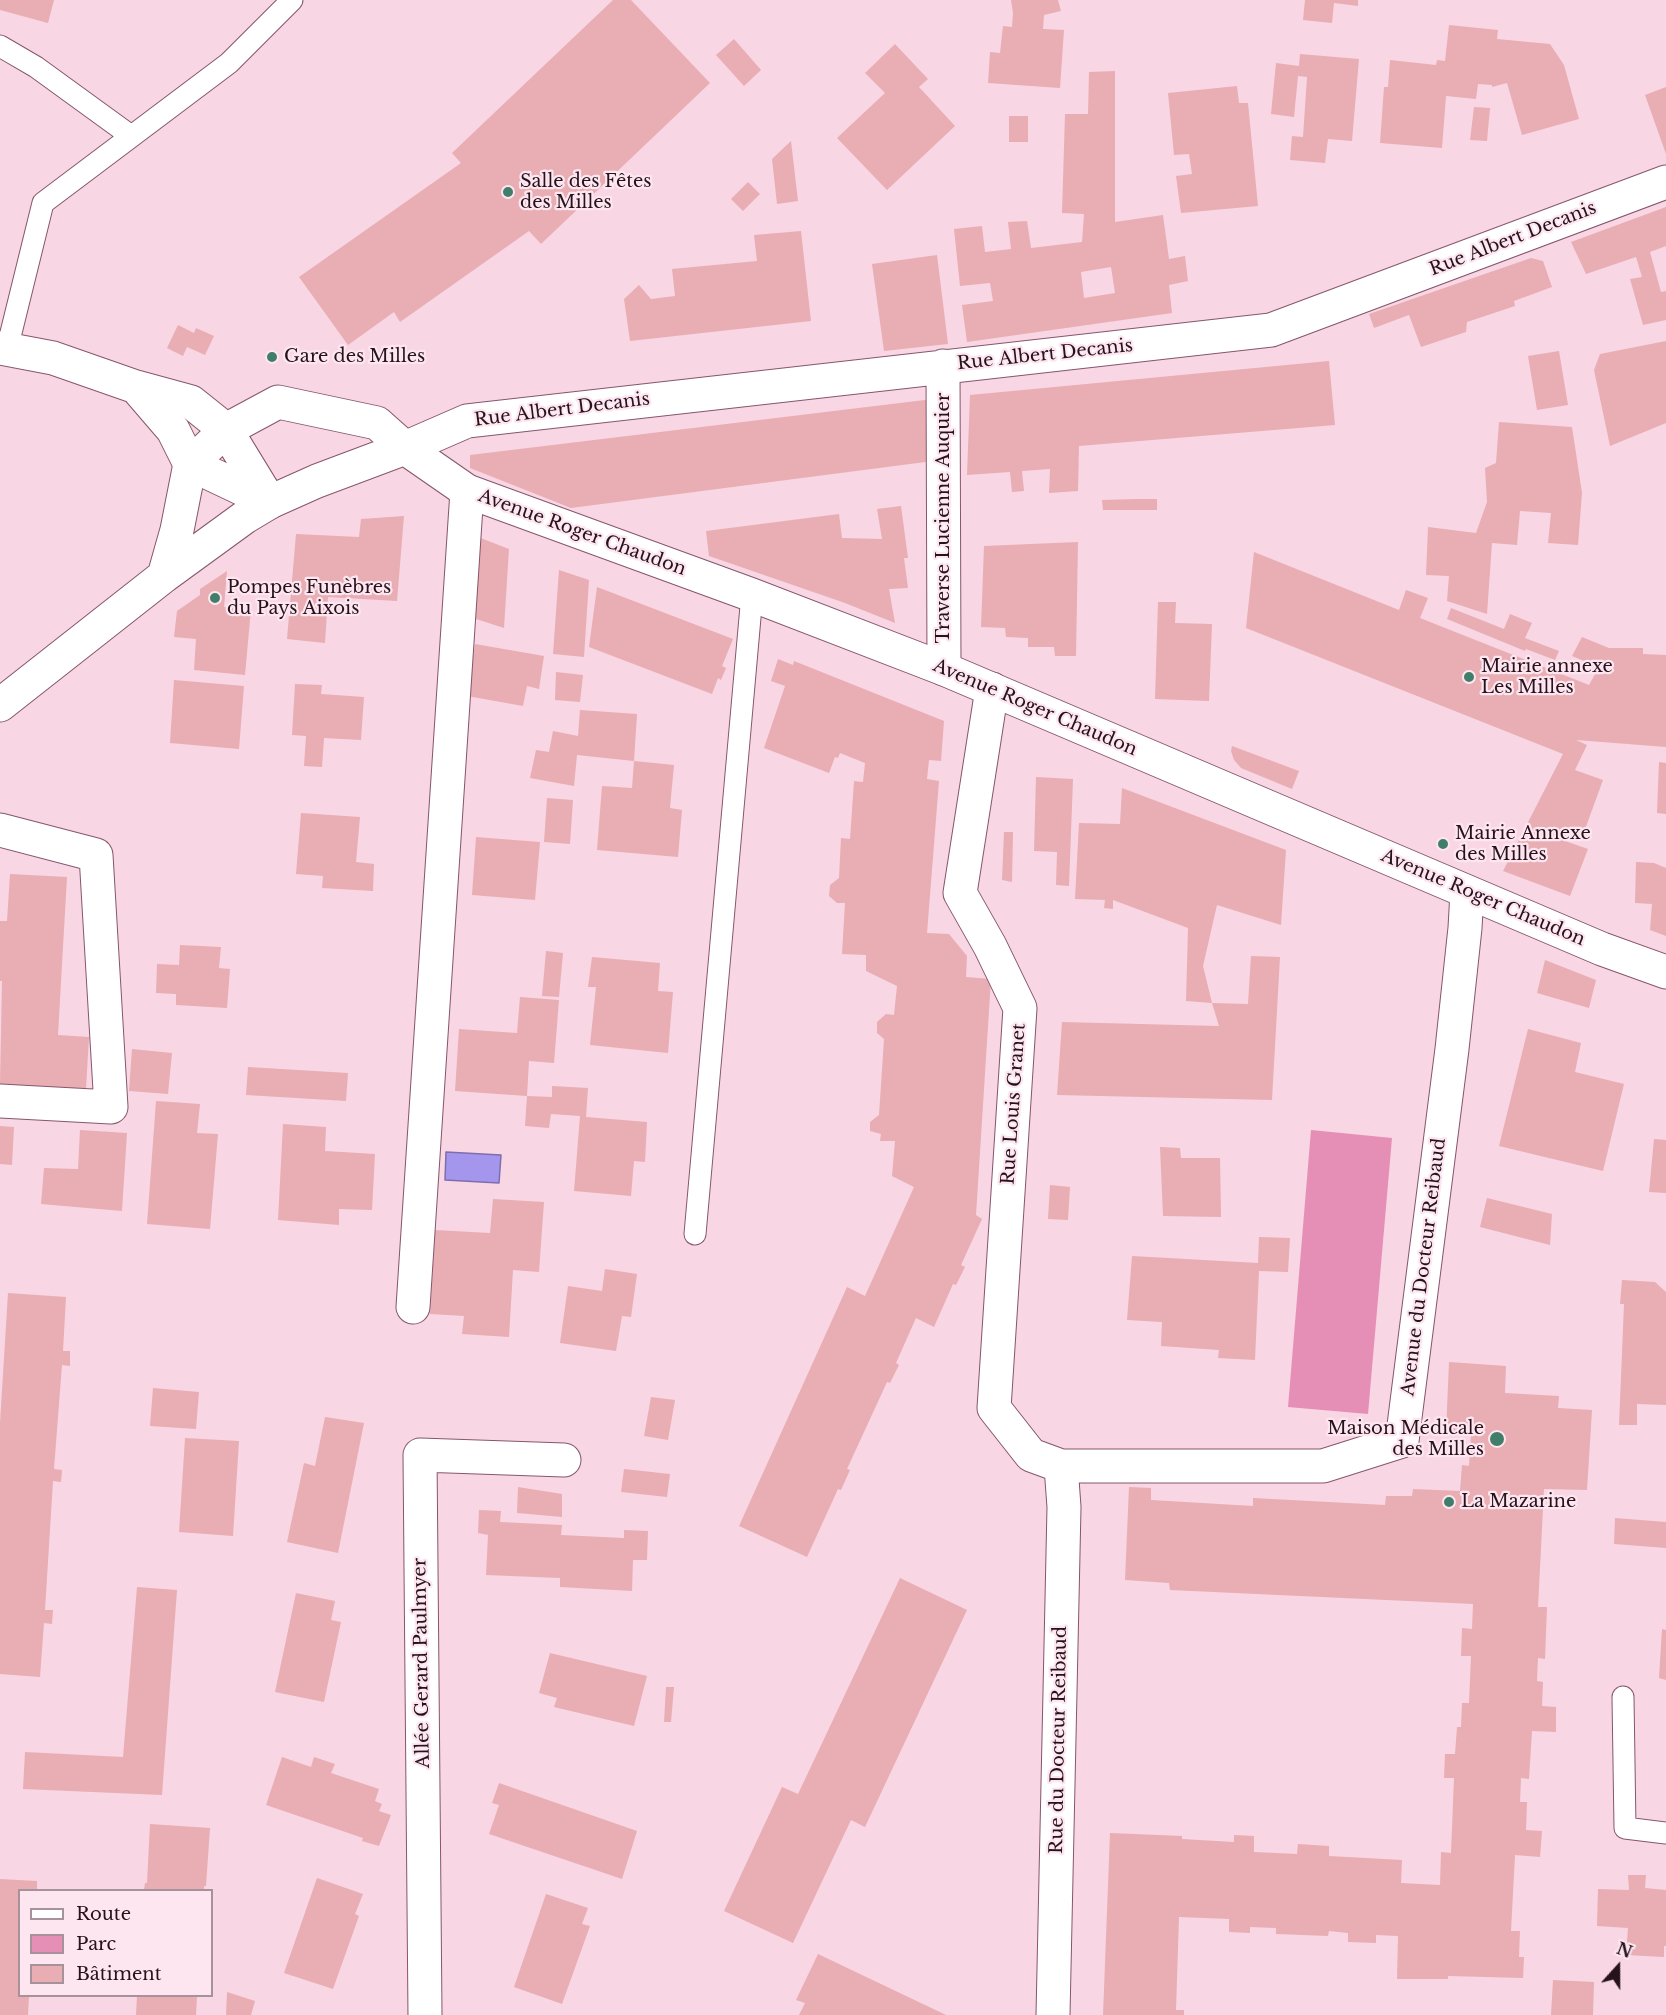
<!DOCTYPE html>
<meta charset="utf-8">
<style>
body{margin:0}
#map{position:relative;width:1666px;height:2015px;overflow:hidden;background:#f8d6e4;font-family:"Libre Baskerville",serif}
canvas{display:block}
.legend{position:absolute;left:18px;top:1889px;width:195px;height:108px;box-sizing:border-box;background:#fee6f0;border:2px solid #a7919b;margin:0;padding:8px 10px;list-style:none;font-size:18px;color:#25121b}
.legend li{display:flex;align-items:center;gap:12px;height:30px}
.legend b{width:30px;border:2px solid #a7919b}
.north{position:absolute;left:1588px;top:1937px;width:60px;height:60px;-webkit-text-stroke:4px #fee6f0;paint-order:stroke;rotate:21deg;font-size:16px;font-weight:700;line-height:24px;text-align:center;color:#25121b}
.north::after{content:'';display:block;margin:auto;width:21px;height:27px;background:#25121b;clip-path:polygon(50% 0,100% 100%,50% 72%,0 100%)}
</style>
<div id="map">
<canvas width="1666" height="2015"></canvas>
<ul class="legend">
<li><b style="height:8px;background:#fff"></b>Route</li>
<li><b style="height:16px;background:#e58fb7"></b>Parc</li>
<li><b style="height:16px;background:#e9adb4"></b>Bâtiment</li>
</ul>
<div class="north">N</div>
</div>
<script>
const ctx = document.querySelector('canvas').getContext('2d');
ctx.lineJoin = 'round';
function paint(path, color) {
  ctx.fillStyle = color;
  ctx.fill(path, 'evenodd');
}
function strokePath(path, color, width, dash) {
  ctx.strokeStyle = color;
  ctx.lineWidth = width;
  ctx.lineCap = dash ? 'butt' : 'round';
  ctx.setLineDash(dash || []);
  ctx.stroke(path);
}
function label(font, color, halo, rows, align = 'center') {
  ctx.font = font + ' "Libre Baskerville",serif';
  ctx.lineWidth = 4.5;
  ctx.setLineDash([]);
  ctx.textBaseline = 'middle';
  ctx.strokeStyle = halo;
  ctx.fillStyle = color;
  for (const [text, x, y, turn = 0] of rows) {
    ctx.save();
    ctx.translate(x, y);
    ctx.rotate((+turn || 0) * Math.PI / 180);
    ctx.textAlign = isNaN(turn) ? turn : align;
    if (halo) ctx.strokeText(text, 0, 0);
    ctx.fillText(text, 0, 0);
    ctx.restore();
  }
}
paint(new Path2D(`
 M 1311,1130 L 1392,1138 L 1368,1414 L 1288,1407 Z`), '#e58fb7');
const water = new Path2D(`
 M 446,1152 L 501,1155 L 499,1183 L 445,1180 Z`);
paint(water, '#a496ed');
strokePath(water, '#7e6eae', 1.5);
paint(new Path2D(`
 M 0,0 L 54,0 L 48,23 L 0,10 Z
 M 613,0 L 631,0 L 710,83 L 541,244 L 529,231 L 400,322 L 394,312 L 348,345 L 299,277 L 461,163 L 452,153 Z
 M 1011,0 L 1058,0 L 1061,11 L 1044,15 L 1043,29 L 1064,30 L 1060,88 L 988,83 L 990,52 L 1000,53 L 1003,26 L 1012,27 L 1013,13 Z
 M 1305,0 L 1358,0 L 1358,6 L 1334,3 L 1332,23 L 1303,20 Z
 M 1449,25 L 1498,30 L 1497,39 L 1550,44 L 1564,65 L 1579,119 L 1522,135 L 1507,83 L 1492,87 L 1492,85 L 1478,84 L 1476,99 L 1446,96 L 1442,148 L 1380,143 L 1384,87 L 1388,87 L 1390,60 L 1436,65 L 1437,60 L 1445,61 Z
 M 734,39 L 761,70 L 744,86 L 716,55 Z
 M 895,44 L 928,79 L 919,87 L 955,126 L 887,190 L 837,138 L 885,93 L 865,73 Z
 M 1300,54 L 1359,59 L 1352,141 L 1328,139 L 1325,163 L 1290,160 L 1292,136 L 1303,137 L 1307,77 L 1298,76 L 1294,117 L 1271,114 L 1276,63 L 1299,66 Z
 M 1115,71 L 1115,222 L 1163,215 L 1169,259 L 1185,256 L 1188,281 L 1169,285 L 1172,313 L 967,342 L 962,305 L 993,301 L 990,283 L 960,286 L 954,229 L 982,226 L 985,252 L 1011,249 L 1008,222 L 1027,221 L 1031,248 L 1082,242 L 1084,214 L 1062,213 L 1065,114 L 1088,114 L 1089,72 ZM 1111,267 L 1115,293 L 1084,298 L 1081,272 Z
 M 1237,86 L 1239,103 L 1248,103 L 1258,206 L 1181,213 L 1176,176 L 1192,174 L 1189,154 L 1174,155 L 1168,93 Z
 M 1666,87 L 1666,154 L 1645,95 Z
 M 1474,107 L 1490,108 L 1487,141 L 1470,140 Z
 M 1009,116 L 1028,116 L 1028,142 L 1009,142 Z
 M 791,141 L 798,201 L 777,204 L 772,159 Z
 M 748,182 L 760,194 L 743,211 L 731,199 Z
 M 1666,207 L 1666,246 L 1650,252 L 1661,292 L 1666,291 L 1666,320 L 1643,325 L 1630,279 L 1642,277 L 1636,257 L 1586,274 L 1571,242 Z
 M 801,231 L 811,321 L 630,341 L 624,299 L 639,285 L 651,299 L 675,296 L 672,269 L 757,261 L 754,235 Z
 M 937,255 L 948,344 L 884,351 L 872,264 Z
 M 1531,258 L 1543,261 L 1552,287 L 1514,301 L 1515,306 L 1467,322 L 1466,332 L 1421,347 L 1409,315 L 1374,328 L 1369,314 Z
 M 178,325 L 194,333 L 196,328 L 214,336 L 205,355 L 187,347 L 183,356 L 167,348 Z
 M 1666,341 L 1666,423 L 1610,446 L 1594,370 L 1600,354 Z
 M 1559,351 L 1568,405 L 1537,410 L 1528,356 Z
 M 1329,361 L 1335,425 L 1079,446 L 1078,491 L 1049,493 L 1050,469 L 1022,471 L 1024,491 L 1012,492 L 1010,472 L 967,475 L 970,395 Z
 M 933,399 L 933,461 L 571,508 L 470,468 L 470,455 Z
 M 1499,422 L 1572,427 L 1582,493 L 1578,545 L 1548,543 L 1551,513 L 1520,511 L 1517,545 L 1492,543 L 1487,614 L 1447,601 L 1449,576 L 1426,575 L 1428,527 L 1476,533 L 1487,502 L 1485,468 L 1496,463 Z
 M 1137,499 L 1157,499 L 1157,510 L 1103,510 L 1102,500 Z
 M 901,506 L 908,558 L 904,558 L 908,588 L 889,589 L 895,623 L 845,603 L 709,556 L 706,531 L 839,514 L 842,538 L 882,539 L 877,509 Z
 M 404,516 L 397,601 L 328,597 L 325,643 L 287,639 L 296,534 L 359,537 L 361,519 Z
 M 478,537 L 509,549 L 504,628 L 473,618 Z
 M 1078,542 L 1076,656 L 1055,656 L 1054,647 L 1028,647 L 1028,638 L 1006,637 L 1005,628 L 981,627 L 984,546 Z
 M 1254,552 L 1399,610 L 1406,590 L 1428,598 L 1420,618 L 1589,685 L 1599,667 L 1572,656 L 1582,637 L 1609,648 L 1643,648 L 1643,654 L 1666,655 L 1666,747 L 1576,740 L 1587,745 L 1575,770 L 1603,780 L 1584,832 L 1571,827 L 1565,841 L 1588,849 L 1570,896 L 1503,871 L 1563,754 L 1246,628 Z
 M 559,570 L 589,580 L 584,657 L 553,654 Z
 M 227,571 L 224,607 L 251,609 L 245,675 L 194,670 L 196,639 L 174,637 L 177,611 L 200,595 L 200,589 Z
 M 597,587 L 733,639 L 722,666 L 726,668 L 721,680 L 718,678 L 712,694 L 589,647 Z
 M 1158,602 L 1176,602 L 1175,623 L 1212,624 L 1209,701 L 1155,699 Z
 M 1451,608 L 1504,629 L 1510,614 L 1532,623 L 1525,638 L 1559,651 L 1555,660 L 1526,649 L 1525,651 L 1447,619 Z
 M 475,644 L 544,656 L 539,689 L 527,686 L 523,706 L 467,696 Z
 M 778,659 L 793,665 L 794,661 L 944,721 L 941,761 L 929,760 L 927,779 L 939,781 L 927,933 L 949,934 L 967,956 L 966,977 L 991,979 L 976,1215 L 982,1219 L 961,1265 L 965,1267 L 956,1285 L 953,1284 L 934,1327 L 916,1318 L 896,1363 L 899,1365 L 890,1383 L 887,1382 L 847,1469 L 850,1470 L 841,1490 L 838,1489 L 807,1557 L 739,1526 L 847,1287 L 865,1296 L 914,1187 L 892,1176 L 895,1141 L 880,1141 L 881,1134 L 870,1131 L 870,1122 L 879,1115 L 884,1039 L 877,1033 L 877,1022 L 886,1014 L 894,1015 L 897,986 L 866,971 L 866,955 L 842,954 L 845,903 L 837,903 L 829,896 L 830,885 L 839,878 L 841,838 L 850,839 L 854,781 L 863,782 L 865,763 L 840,753 L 838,758 L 835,757 L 829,773 L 764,748 L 785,686 L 771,681 Z
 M 556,672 L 583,675 L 580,702 L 555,700 Z
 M 174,680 L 244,686 L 239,749 L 170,743 Z
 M 295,684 L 322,685 L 321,694 L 364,697 L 361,740 L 324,738 L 322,767 L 304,766 L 306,736 L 292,735 Z
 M 580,710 L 637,714 L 634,761 L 674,765 L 670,808 L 682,810 L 678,857 L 597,850 L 602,786 L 632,788 L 634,761 L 577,755 L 574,786 L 530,778 L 536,750 L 549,752 L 553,731 L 578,736 Z
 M 1232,746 L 1299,771 L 1292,789 L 1241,768 L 1234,760 L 1231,751 Z
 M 1659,762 L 1666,763 L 1666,814 L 1657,813 Z
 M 1036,777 L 1073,779 L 1069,886 L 1056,885 L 1057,852 L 1034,851 Z
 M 1122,788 L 1286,850 L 1281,925 L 1217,905 L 1203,966 L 1212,1003 L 1186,1001 L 1188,928 L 1113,900 L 1113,909 L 1104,908 L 1105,900 L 1075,899 L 1079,823 L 1120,824 Z
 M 547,798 L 573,800 L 570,844 L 544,842 Z
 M 301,813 L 360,817 L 356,862 L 374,864 L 373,891 L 322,888 L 323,876 L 296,874 Z
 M 1004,832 L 1013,832 L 1012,882 L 1002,880 Z
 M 476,837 L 540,842 L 535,900 L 472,895 Z
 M 1636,862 L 1654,863 L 1666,868 L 1666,936 L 1650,930 L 1652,904 L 1635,903 Z
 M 10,874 L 67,877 L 58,1035 L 89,1037 L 86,1089 L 0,1084 L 2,981 L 0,981 L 0,921 L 7,921 Z
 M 180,945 L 221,947 L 219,968 L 230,969 L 227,1008 L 176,1005 L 176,994 L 156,993 L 157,964 L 179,965 Z
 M 546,951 L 563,953 L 559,997 L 542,996 Z
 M 1251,956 L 1280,957 L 1272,1100 L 1057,1095 L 1062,1022 L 1219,1026 L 1212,1003 L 1248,1004 Z
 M 592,957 L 660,963 L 658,991 L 673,992 L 668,1053 L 590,1045 L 596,987 L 588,987 Z
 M 1545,960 L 1596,980 L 1589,1008 L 1537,993 Z
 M 520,997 L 559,1000 L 554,1063 L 529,1061 L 527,1096 L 455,1091 L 459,1029 L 517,1033 Z
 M 1528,1029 L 1581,1043 L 1575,1072 L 1624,1084 L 1603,1171 L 1499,1146 Z
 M 132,1049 L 172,1053 L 168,1094 L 129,1091 Z
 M 248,1067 L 348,1073 L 346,1101 L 246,1095 Z
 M 552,1086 L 588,1088 L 586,1117 L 647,1122 L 645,1162 L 634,1161 L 631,1196 L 574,1191 L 580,1116 L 551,1114 L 549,1128 L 525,1126 L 527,1096 L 552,1097 Z
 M 156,1101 L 200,1104 L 197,1133 L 218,1134 L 210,1229 L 147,1224 Z
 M 283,1124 L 326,1127 L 325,1151 L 375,1154 L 372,1210 L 339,1209 L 339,1225 L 278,1220 Z
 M 0,1126 L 14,1127 L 12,1165 L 0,1164 Z
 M 80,1130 L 127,1133 L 122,1211 L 41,1204 L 44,1168 L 78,1169 Z
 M 1654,1139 L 1666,1140 L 1666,1193 L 1649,1192 Z
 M 1160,1147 L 1180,1148 L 1181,1158 L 1220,1158 L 1221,1217 L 1163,1216 Z
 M 1050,1185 L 1070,1187 L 1068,1220 L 1048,1219 Z
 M 1487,1198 L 1552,1214 L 1550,1245 L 1480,1227 Z
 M 493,1199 L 544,1202 L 539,1272 L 513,1270 L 509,1337 L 462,1334 L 464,1316 L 430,1314 L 435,1230 L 490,1233 Z
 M 1259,1237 L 1290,1238 L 1288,1272 L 1259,1271 L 1255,1360 L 1218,1358 L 1219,1350 L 1161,1346 L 1162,1322 L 1127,1320 L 1132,1256 L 1258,1263 Z
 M 605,1269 L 637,1274 L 631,1317 L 622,1316 L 616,1351 L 560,1343 L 568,1286 L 602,1291 Z
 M 1622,1280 L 1655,1282 L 1666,1292 L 1666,1405 L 1637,1404 L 1637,1425 L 1619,1425 L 1624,1304 L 1620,1304 Z
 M 8,1293 L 66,1297 L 63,1351 L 70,1351 L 70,1366 L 62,1365 L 54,1469 L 62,1470 L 61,1482 L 53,1481 L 45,1610 L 53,1610 L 52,1624 L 44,1623 L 40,1677 L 0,1674 L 0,1423 Z
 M 1449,1362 L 1506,1366 L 1505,1393 L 1559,1396 L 1558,1408 L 1592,1410 L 1587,1490 L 1544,1489 L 1538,1607 L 1547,1607 L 1545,1659 L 1538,1658 L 1537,1681 L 1543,1682 L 1542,1706 L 1556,1707 L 1556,1732 L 1532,1731 L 1529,1779 L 1521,1778 L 1520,1802 L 1527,1802 L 1526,1830 L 1542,1831 L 1540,1857 L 1515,1855 L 1511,1931 L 1520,1931 L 1519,1957 L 1524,1957 L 1523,1978 L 1448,1976 L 1448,1979 L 1397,1979 L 1398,1936 L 1376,1935 L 1376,1943 L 1348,1942 L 1348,1933 L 1329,1931 L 1328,1936 L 1276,1934 L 1276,1928 L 1250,1927 L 1250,1933 L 1229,1932 L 1229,1919 L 1179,1917 L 1176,2010 L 1184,2010 L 1184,2015 L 1103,2015 L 1110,1833 L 1182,1836 L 1182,1839 L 1234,1842 L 1234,1835 L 1254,1836 L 1254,1852 L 1297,1854 L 1298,1844 L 1329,1846 L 1329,1856 L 1402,1860 L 1401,1883 L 1440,1885 L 1441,1852 L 1451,1853 L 1454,1778 L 1444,1778 L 1445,1754 L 1455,1754 L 1457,1727 L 1461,1727 L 1462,1703 L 1469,1703 L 1471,1656 L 1461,1656 L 1462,1628 L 1472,1629 L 1473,1604 L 1170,1590 L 1169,1583 L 1125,1580 L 1129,1487 L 1151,1488 L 1151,1500 L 1253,1506 L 1253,1498 L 1385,1505 L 1386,1496 L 1412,1496 L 1413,1489 L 1460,1491 L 1462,1465 L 1469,1466 L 1471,1434 L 1446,1433 Z
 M 153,1388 L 199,1392 L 196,1429 L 150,1426 Z
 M 651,1397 L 675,1400 L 668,1440 L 644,1436 Z
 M 325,1417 L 364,1423 L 338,1553 L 287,1542 L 304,1463 L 315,1466 Z
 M 185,1438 L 239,1441 L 233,1536 L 179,1532 Z
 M 624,1469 L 670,1474 L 667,1497 L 621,1492 Z
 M 518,1487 L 562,1494 L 562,1517 L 517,1513 Z
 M 479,1510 L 501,1511 L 500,1522 L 562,1525 L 561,1535 L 624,1538 L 624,1530 L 648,1531 L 647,1560 L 633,1560 L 632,1591 L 560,1587 L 560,1578 L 486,1575 L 488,1535 L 478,1533 Z
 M 1615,1518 L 1666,1522 L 1666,1548 L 1614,1544 Z
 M 900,1578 L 967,1610 L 865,1827 L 851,1820 L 793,1943 L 724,1911 L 782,1787 L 798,1794 Z
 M 137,1587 L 177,1590 L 162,1795 L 23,1789 L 25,1752 L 123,1757 Z
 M 296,1593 L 335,1601 L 331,1620 L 341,1622 L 324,1702 L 275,1692 Z
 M 1662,1629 L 1666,1630 L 1666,1680 L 1659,1678 Z
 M 550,1653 L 647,1676 L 634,1726 L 554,1707 L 557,1698 L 539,1693 Z
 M 666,1687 L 674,1687 L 671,1722 L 664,1722 Z
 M 282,1757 L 311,1767 L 314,1757 L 335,1764 L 331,1773 L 379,1789 L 375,1801 L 382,1804 L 379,1811 L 391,1815 L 379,1846 L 362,1841 L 363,1838 L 266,1805 Z
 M 499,1783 L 637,1831 L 622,1879 L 489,1834 L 499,1805 L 492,1803 Z
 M 150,1824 L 210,1828 L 206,1886 L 204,1886 L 204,1890 L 144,1890 L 145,1883 L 147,1883 Z
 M 1628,1875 L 1646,1875 L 1645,1888 L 1666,1890 L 1666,1946 L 1664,1946 L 1664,1957 L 1626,1955 L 1628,1928 L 1597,1926 L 1598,1889 L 1629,1890 Z
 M 317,1878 L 363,1894 L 355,1914 L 359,1916 L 333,1989 L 284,1973 Z
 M 0,1879 L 37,1881 L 37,1890 L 20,1890 L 20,1996 L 29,1996 L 28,2015 L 0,2015 Z
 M 546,1894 L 588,1908 L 582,1924 L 590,1926 L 562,2004 L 514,1987 Z
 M 818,1954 L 946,2015 L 799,2015 L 805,2003 L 796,2000 Z
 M 1553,1980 L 1594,1982 L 1593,2015 L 1551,2015 Z
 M 227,1992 L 255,2001 L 251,2015 L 226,2015 Z
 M 137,1996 L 197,1996 L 196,2015 L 136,2015 Z`), '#e9adb4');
const service = new Path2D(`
 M 0,46 L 36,67 L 131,136
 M 7,349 L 43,203 L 229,63 L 292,0
 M 695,1234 L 752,595
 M 1623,1697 L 1625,1828 L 1666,1833`);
const minor = new Path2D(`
 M 0,348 L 53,358 L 136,387 L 191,402 L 226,430 L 270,502
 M 943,366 L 944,669
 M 136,387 L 173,430 L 190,464 L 270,502
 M 405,448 L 467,421 L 1271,330 L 1666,182
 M 992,689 L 960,893 L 990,946 L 1020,1008 L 994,1408 L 1031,1455 L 1061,1466 L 1323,1466 L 1402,1441 L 1452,1049 L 1465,928 L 1467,892
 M 0,830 L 96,855 L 111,1107 L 0,1101
 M 413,1307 L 467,491
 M 425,2015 L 420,1455 L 564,1460
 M 1053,2015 L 1064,1507 L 1061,1466`);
const tertiary = new Path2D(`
 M 164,576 L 177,530 L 190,464 L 226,430 L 278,402 L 377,423 L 405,448 L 467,491 L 752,595 L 944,669 L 1602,949 L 1666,972
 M 0,705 L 164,576 L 245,517 L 270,502 L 317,481 L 405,448`);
strokePath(service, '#86566c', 23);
strokePath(minor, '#86566c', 35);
strokePath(tertiary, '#86566c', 35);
strokePath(service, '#fff', 21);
strokePath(minor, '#fff', 33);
strokePath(tertiary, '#fff', 33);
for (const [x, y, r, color] of [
 [508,192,6,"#407e6a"],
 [272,357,6,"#407e6a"],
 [215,598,6,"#407e6a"],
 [1469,677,6,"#407e6a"],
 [1443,844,6,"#407e6a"],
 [1497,1439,8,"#407e6a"],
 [1449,1502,6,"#407e6a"]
]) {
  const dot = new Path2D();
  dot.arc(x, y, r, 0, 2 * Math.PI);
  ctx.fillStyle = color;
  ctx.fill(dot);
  strokePath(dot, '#fee6f0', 2);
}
label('18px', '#25121b', '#fee6f0', [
 ["Salle des Fêtes",520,182],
 ["des Milles",520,203],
 ["Gare des Milles",284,357],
 ["Pompes Funèbres",227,588],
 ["du Pays Aixois",227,609],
 ["Mairie annexe",1481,667],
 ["Les Milles",1481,688],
 ["Mairie Annexe",1455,834],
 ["des Milles",1455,855],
 ["Maison Médicale",1484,1429,"right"],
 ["des Milles",1484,1450,"right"],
 ["La Mazarine",1461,1502]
], 'left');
label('18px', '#25121b', '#fee6f0', [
 ["Rue Albert Decanis",1513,239,-21],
 ["Rue Albert Decanis",1045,355,-6],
 ["Rue Albert Decanis",562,410,-7],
 ["Traverse Lucienne Auquier",944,518,-90],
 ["Avenue Roger Chaudon",582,533,20],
 ["Avenue Roger Chaudon",1035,708,23],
 ["Avenue Roger Chaudon",1483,898,23],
 ["Rue Louis Granet",1014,1104,-86],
 ["Avenue du Docteur Reibaud",1424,1267,-83],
 ["Allée Gerard Paulmyer",422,1663,-91],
 ["Rue du Docteur Reibaud",1059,1740,-89]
]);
</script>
